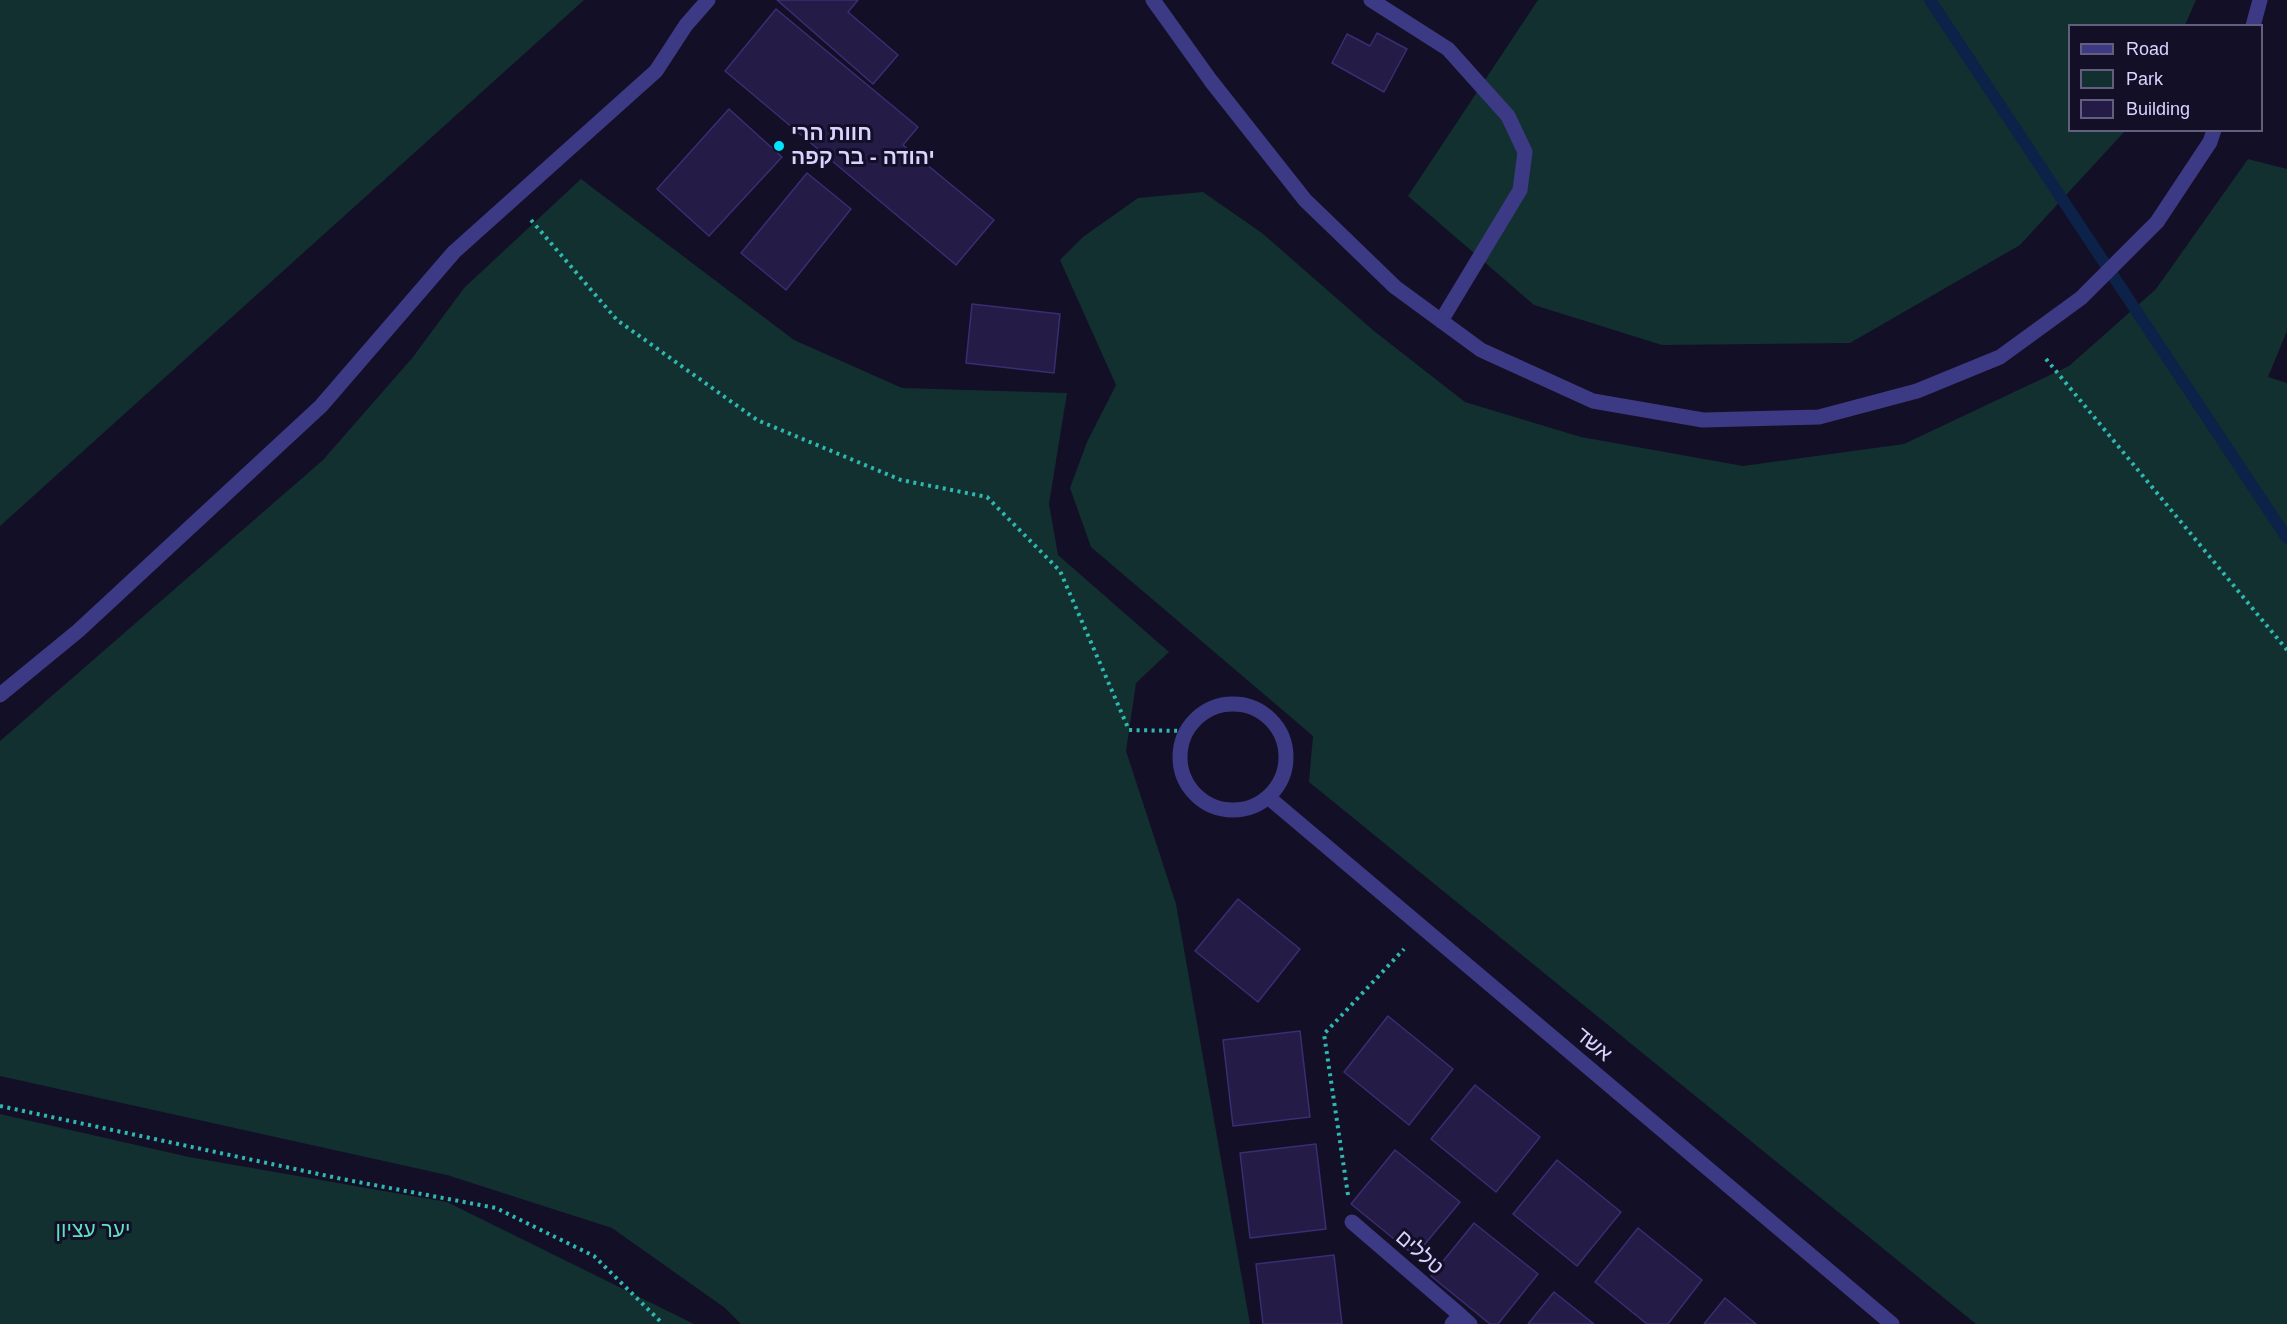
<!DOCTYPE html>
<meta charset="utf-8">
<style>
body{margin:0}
#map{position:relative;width:2287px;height:1324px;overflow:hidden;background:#130f26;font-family:Arial,sans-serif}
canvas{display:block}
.legend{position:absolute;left:2068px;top:24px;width:195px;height:108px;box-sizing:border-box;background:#130f26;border:2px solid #625e7d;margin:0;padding:8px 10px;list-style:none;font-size:18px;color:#d9d4ff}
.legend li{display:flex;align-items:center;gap:12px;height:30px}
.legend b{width:30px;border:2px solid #625e7d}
</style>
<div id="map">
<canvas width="2287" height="1324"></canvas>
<ul class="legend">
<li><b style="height:8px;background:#3d3a85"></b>Road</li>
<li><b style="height:16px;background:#12302f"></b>Park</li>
<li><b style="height:16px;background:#241b47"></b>Building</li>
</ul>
</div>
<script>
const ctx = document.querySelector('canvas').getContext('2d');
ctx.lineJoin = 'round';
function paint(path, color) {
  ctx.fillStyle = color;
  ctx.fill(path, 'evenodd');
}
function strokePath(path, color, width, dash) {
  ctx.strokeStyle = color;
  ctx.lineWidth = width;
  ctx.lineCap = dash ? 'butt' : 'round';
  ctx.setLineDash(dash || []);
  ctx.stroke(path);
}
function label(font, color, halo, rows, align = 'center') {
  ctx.font = font + ' Arial,Heebo,sans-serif';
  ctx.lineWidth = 6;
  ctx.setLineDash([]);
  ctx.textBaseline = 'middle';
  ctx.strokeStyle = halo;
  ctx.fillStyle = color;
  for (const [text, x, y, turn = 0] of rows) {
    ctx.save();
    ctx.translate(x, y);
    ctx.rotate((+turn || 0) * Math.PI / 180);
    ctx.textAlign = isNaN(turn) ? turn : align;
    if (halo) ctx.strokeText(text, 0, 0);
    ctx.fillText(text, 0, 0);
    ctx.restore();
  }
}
paint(new Path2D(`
 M 0,0 L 584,0 L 0,526 Z
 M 1538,0 L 2196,0 L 2185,25 L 2070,26 L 2070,130 L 2125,131 L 2020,245 L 1850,343 L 1662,345 L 1534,305 L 1408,196 Z
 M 2248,159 L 2287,169 L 2287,331 L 2268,377 L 2287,383 L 2287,1324 L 1976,1324 L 1309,782 L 1313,736 L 1091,547 L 1070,488 L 1087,442 L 1116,385 L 1060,260 L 1083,237 L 1138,198 L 1203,192 L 1262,233 L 1374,331 L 1465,402 L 1581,437 L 1743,466 L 1904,444 L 2069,366 L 2156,289 Z
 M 581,179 L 794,340 L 902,388 L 1067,393 L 1049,504 L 1058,555 L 1169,652 L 1136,683 L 1126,751 L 1176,904 L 1250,1324 L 741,1324 L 725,1308 L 612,1228 L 447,1175 L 0,1076 L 0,741 L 323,460 L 413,357 L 464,288 Z
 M 0,1114 L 189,1157 L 447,1202 L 694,1324 L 0,1324 Z`), '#12302f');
strokePath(new Path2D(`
 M 1930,0 L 2287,538`), '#0c2248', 12);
const building = new Path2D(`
 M 777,0 L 858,0 L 848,12 L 898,55 L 873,84 Z
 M 776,9 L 918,127 L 903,145 L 994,220 L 956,265 L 725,71 Z
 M 1377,33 L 1407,49 L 1384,92 L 1332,63 L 1347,34 L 1370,46 Z
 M 729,109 L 782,157 L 709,236 L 657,189 Z
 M 807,173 L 851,209 L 786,290 L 741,253 Z
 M 972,304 L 1060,314 L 1054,373 L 966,363 Z
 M 1238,899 L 1300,949 L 1258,1002 L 1195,951 Z
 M 1388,1016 L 1453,1069 L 1409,1125 L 1344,1072 Z
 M 1300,1031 L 1310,1117 L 1233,1126 L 1223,1040 Z
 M 1475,1085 L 1540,1137 L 1496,1192 L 1431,1139 Z
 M 1316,1144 L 1326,1229 L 1250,1238 L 1240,1153 Z
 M 1395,1150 L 1460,1202 L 1415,1256 L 1351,1204 Z
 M 1557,1160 L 1621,1212 L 1577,1266 L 1513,1214 Z
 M 1474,1223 L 1538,1274 L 1498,1324 L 1490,1324 L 1431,1276 Z
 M 1638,1228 L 1702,1280 L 1668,1324 L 1647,1324 L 1595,1282 Z
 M 1334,1255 L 1342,1324 L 1263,1324 L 1256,1264 Z
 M 1554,1292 L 1594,1324 L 1528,1324 Z
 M 1725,1298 L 1756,1324 L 1704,1324 Z`);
paint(building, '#241b47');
strokePath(building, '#3b2d73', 1.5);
strokePath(new Path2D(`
 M 531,220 L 617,320 L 757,420 L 901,480 L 987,497 L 1060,571 L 1129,730 L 1186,731
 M 2046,359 L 2287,650
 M 0,1106 L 342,1179 L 496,1208 L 594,1256 L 663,1324
 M 1348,1195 L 1324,1034 L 1404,949`), '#2fb8b0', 4, [3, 4.5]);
strokePath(new Path2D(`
 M 1153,0 L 1211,81 L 1305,200 L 1395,287 L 1481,350 L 1593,401 L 1703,420 L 1819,417 L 1917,391 L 2000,357 L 2081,298 L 2157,222 L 2210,142 L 2214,130
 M 1371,0 L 1448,49 L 1508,116 L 1525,152 L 1520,190 L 1441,321
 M 2253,26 L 2260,0
 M 0,695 L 78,631 L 321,406 L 454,252 L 656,71 L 686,25 L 708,0
 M1180 757a53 53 0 1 1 106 0a53 53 0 1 1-106 0Z
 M 1268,797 L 1892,1324
 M 1352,1222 L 1460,1315
 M 1452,1324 L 1460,1315 L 1470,1324`), '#3d3a85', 15);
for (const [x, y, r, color] of [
 [779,146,6,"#00e5ff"]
]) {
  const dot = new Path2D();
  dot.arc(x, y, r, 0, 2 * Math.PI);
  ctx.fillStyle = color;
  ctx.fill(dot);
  strokePath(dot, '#130f26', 2);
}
label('bold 21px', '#d9d4ff', '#130f26', [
 ["חוות הרי",791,134],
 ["יהודה - בר קפה",791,158]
], 'left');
label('21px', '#d9d4ff', '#130f26', [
 ["אשד",1593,1045,40],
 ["טללים",1419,1253,41]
]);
label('21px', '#5fe0c0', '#130f26', [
 ["יער עציון",93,1231]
]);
</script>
